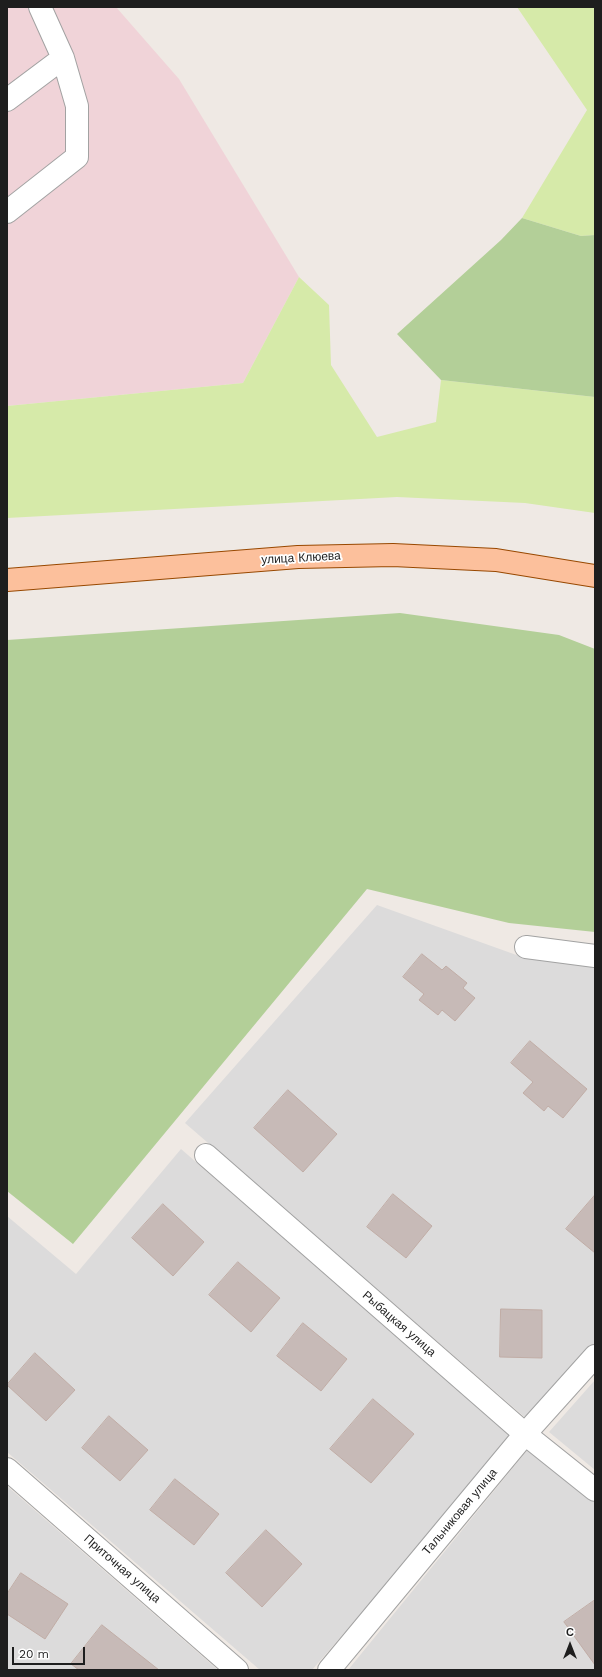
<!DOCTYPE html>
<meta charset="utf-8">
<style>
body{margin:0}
#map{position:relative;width:602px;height:1677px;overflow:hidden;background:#efe9e4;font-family:"Work Sans",sans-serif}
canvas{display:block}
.frame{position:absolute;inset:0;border:8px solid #1e1e1e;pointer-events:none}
.north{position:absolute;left:550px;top:1625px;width:40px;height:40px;-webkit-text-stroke:3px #fff;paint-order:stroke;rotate:0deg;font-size:11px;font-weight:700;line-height:16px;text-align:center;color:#1e1e1e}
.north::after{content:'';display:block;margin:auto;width:14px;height:18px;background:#1e1e1e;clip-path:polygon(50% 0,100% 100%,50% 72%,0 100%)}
.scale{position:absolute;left:12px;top:1647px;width:73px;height:18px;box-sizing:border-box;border:2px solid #1e1e1e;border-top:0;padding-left:5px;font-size:12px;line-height:14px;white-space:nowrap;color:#1e1e1e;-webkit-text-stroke:3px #fff;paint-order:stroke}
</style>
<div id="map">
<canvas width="602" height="1677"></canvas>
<div class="frame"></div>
<div class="north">С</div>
<div class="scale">20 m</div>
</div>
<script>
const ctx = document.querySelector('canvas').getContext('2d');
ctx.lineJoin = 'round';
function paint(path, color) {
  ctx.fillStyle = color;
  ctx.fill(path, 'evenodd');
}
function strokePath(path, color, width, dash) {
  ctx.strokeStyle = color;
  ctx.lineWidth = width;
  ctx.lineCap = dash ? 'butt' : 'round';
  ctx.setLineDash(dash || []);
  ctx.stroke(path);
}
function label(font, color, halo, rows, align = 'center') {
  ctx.font = font + ' "Work Sans",sans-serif';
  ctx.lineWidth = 3.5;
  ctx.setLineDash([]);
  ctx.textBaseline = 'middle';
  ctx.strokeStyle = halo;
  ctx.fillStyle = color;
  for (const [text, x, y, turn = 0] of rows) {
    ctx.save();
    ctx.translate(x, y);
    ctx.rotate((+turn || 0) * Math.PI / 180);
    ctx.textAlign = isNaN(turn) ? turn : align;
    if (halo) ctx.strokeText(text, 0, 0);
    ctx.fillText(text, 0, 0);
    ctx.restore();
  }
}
paint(new Path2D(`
 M 377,905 L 522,957 L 595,966 L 595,1345 L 528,1420 L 185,1123 Z
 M 181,1149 L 514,1437 L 312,1670 L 260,1670 L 7,1452 L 7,1216 L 76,1274 Z
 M 595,1380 L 595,1470 L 549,1432 Z
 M 529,1448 L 595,1503 L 595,1670 L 348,1670 Z
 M 7,1486 L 218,1670 L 7,1670 Z`), '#dcdbdb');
paint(new Path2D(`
 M 7,7 L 116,7 L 179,79 L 299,277 L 243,383 L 7,406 Z`), '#f0d3d8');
paint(new Path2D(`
 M 517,7 L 595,7 L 595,235 L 581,236 L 522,218 L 587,110 Z
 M 299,277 L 329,305 L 331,365 L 377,437 L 436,422 L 441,380 L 595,397 L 595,513 L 525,503 L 397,497 L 7,518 L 7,406 L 243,383 Z`), '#d6eaa9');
paint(new Path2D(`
 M 522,218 L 581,236 L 595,235 L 595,397 L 441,380 L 397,334 L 501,240 Z
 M 400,613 L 559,635 L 595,649 L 595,932 L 509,923 L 367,889 L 73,1244 L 7,1191 L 7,640 Z`), '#b3cf98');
const building = new Path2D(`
 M 422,954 L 442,970 L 446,966 L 467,983 L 463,988 L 475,998 L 455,1021 L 442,1010 L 438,1015 L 419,1000 L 424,994 L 403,977 Z
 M 530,1041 L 587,1089 L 563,1118 L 548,1106 L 544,1111 L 523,1093 L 533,1082 L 511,1063 Z
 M 288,1090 L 337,1134 L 303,1172 L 254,1128 Z
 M 393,1194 L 432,1226 L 406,1258 L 367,1227 Z
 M 595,1195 L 595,1253 L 566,1229 Z
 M 163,1204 L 204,1242 L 173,1276 L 132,1238 Z
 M 238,1262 L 280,1298 L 251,1332 L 209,1295 Z
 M 501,1309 L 542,1310 L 542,1358 L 500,1357 Z
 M 303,1323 L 347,1359 L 321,1391 L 277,1356 Z
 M 35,1353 L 75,1390 L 46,1421 L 7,1385 Z
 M 373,1399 L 414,1434 L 371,1483 L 330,1449 Z
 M 109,1416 L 148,1450 L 120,1481 L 82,1448 Z
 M 175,1479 L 219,1514 L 194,1545 L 150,1510 Z
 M 266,1530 L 302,1564 L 262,1607 L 226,1573 Z
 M 21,1573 L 68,1604 L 45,1639 L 7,1614 L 7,1594 Z
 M 595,1600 L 595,1665 L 564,1622 Z
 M 102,1625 L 159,1670 L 79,1670 L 71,1664 Z`);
paint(building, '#c7bab7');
strokePath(building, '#c1ada6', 1);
const minor = new Path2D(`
 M 7,100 L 63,58
 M 7,212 L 77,157 L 77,106 L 63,58 L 40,7
 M 526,947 L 595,956
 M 206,1155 L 525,1434 L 595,1490
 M 7,1469 L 237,1670
 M 329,1670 L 525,1434 L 595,1356`);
const major = new Path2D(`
 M 7,580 L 298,557 L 393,555 L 496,560 L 595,576`);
strokePath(minor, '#a2a2a2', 24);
strokePath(major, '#984800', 24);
strokePath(minor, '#fff', 22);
strokePath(major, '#fcc09c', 22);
label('12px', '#1e1e1e', '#fff', [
 ["улица Клюева",301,558,-3],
 ["Рыбацкая улица",399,1324,41],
 ["Тальниковая улица",460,1512,-50],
 ["Приточная улица",122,1569,41]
]);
</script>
